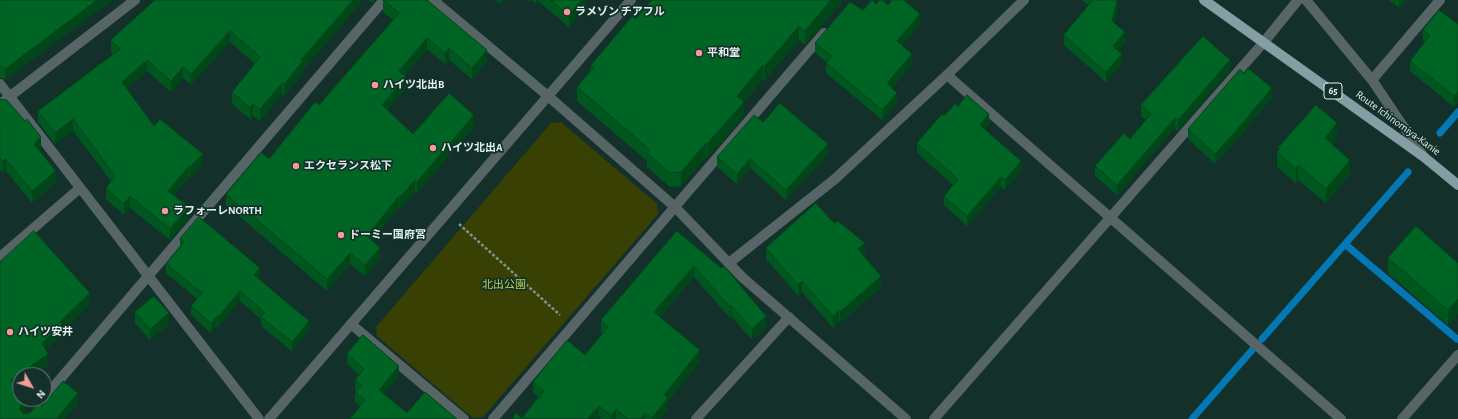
<!DOCTYPE html>
<meta charset="utf-8">
<style>
body{margin:0}
#map{position:relative;width:1458px;height:419px;overflow:hidden;background:#14302b;font-family:"Alegreya Sans",sans-serif}
canvas{display:block}
.north{position:absolute;left:12px;top:367px;width:40px;height:40px;box-sizing:border-box;background:#14302b;border:1px solid #667d78;border-radius:50%;rotate:129deg;font-size:11px;font-weight:700;line-height:16px;text-align:center;color:#e0f0ec}
.north::after{content:'';display:block;margin:auto;width:14px;height:18px;background:#f59b97;clip-path:polygon(50% 0,100% 100%,50% 72%,0 100%)}
</style>
<div id="map">
<canvas width="1458" height="419"></canvas>
<div class="north">N</div>
</div>
<script>
const ctx = document.querySelector('canvas').getContext('2d');
ctx.lineJoin = 'round';
function paint(path, color) {
  ctx.fillStyle = color;
  ctx.fill(path, 'evenodd');
}
function strokePath(path, color, width, dash) {
  ctx.strokeStyle = color;
  ctx.lineWidth = width;
  ctx.lineCap = dash ? 'butt' : 'round';
  ctx.setLineDash(dash || []);
  ctx.stroke(path);
}
function label(font, color, halo, rows, align = 'center') {
  ctx.font = font + ' "Alegreya Sans","Noto Sans JP",sans-serif';
  ctx.lineWidth = 3.5;
  ctx.setLineDash([]);
  ctx.textBaseline = 'middle';
  ctx.strokeStyle = halo;
  ctx.fillStyle = color;
  for (const [text, x, y, turn = 0] of rows) {
    ctx.save();
    ctx.translate(x, y);
    ctx.rotate((+turn || 0) * Math.PI / 180);
    ctx.textAlign = isNaN(turn) ? turn : align;
    if (halo) ctx.strokeText(text, 0, 0);
    ctx.fillText(text, 0, 0);
    ctx.restore();
  }
}
paint(new Path2D(`
 M 561,122 L 657,204 L 658,214 L 483,417 L 473,418 L 377,336 L 376,327 L 551,123 Z`), '#394004');
strokePath(new Path2D(`
 M 1440,133 L 1458,112
 M 1345,244 L 1457,339
 M 1262,339 L 1408,172
 M 1192,419 L 1253,349`), '#0478b4', 7);
strokePath(new Path2D(`
 M 459,224 L 560,315`), '#7e9490', 2.5, [3, 2]);
strokePath(new Path2D(`
 M 433,0 L 548,96 L 675,207 L 742,277 L 906,419
 M 1306,0 L 1372,80
 M 947,75 L 1341,419
 M 0,84 L 259,419
 M 0,104 L 135,0
 M 1424,157 L 1372,80 L 1440,0
 M 0,257 L 80,188
 M 729,263 L 835,179 L 947,75 L 1024,0
 M 351,324 L 464,419
 M 44,398 L 384,0
 M 493,419 L 824,33
 M 696,419 L 789,317
 M 934,419 L 1264,42 L 1298,0
 M 1402,419 L 1458,355`), '#586567', 10);
strokePath(new Path2D(`
 M 269,419 L 631,0`), '#586567', 10);
strokePath(new Path2D(`
 M 1204,0 L 1424,157 L 1458,185`), '#849ea3', 10);
paint(new Path2D(`
 M 0,0 L 112,0 L 5,80 L 2,78 L 0,78 Z
 M 154,0 L 363,0 L 303,70 L 303,73 L 284,95 L 282,94 L 260,121 L 253,116 L 250,119 L 232,104 L 232,92 L 255,64 L 230,42 L 191,85 L 183,78 L 171,92 L 147,71 L 127,89 L 154,126 L 203,165 L 190,178 L 189,177 L 174,195 L 189,219 L 170,240 L 130,208 L 124,215 L 106,199 L 106,188 L 111,181 L 73,131 L 55,144 L 38,122 L 38,111 L 113,54 L 111,51 L 111,40 L 155,1 Z
 M 368,0 L 375,0 L 373,3 Z
 M 383,0 L 487,61 L 472,79 L 449,60 L 445,64 L 427,49 L 405,75 L 406,88 L 387,110 L 413,134 L 474,127 L 417,193 L 415,192 L 400,209 L 399,207 L 372,240 L 380,259 L 365,276 L 350,264 L 327,291 L 226,205 L 226,194 L 269,159 L 319,105 L 393,20 L 383,12 Z
 M 496,0 L 504,0 L 500,4 Z
 M 528,0 L 586,0 L 586,8 L 569,27 L 538,1 L 536,4 L 532,0 L 530,2 Z
 M 841,0 L 841,3 L 805,45 L 799,40 L 764,81 L 763,79 L 744,102 L 744,116 L 707,159 L 706,157 L 681,186 L 670,187 L 647,167 L 647,161 L 577,101 L 577,87 L 591,70 L 591,65 L 635,19 Z
 M 1082,0 L 1117,0 L 1117,12 L 1114,23 L 1125,42 L 1118,51 L 1122,64 L 1106,82 L 1064,45 L 1064,35 L 1089,6 Z
 M 1389,0 L 1406,0 L 1399,8 Z
 M 876,4 L 888,5 L 920,24 L 902,45 L 912,64 L 892,88 L 897,103 L 882,120 L 826,73 L 826,62 L 815,53 L 815,43 L 863,10 Z
 M 1458,24 L 1458,102 L 1454,107 L 1410,71 L 1410,61 L 1425,42 L 1423,40 L 1423,30 Z
 M 1230,70 L 1178,131 L 1175,128 L 1117,195 L 1095,176 L 1095,166 L 1130,139 L 1146,120 L 1141,116 L 1141,105 Z
 M 1272,98 L 1249,124 L 1249,126 L 1215,164 L 1188,139 L 1188,129 Z
 M 0,99 L 41,148 L 39,150 L 56,182 L 32,203 L 6,171 L 3,173 L 0,169 Z
 M 958,106 L 989,124 L 985,129 L 1021,171 L 1005,190 L 1001,187 L 967,226 L 944,205 L 944,196 L 953,185 L 917,153 L 917,143 Z
 M 763,122 L 828,154 L 786,200 L 750,168 L 737,184 L 717,167 L 717,157 Z
 M 1337,138 L 1332,144 L 1350,174 L 1326,203 L 1298,180 L 1296,183 L 1277,167 L 1277,152 L 1278,150 L 1278,148 Z
 M 830,219 L 865,254 L 863,255 L 881,287 L 840,323 L 839,322 L 833,328 L 802,292 L 798,296 L 766,259 L 766,248 Z
 M 677,231 L 766,327 L 752,340 L 731,316 L 730,318 L 694,277 L 660,317 L 700,361 L 668,401 L 668,409 L 660,419 L 601,419 L 599,417 L 597,419 L 512,419 L 522,418 L 538,397 L 533,393 L 533,382 L 585,355 L 603,333 L 601,332 L 601,320 Z
 M 180,239 L 260,278 L 259,279 L 309,330 L 292,351 L 261,326 L 261,319 L 240,301 L 218,327 L 217,326 L 211,333 L 191,315 L 191,306 L 197,299 L 166,273 L 166,264 L 180,246 Z
 M 1388,258 L 1458,263 L 1448,325 L 1388,273 Z
 M 135,312 L 169,324 L 150,340 L 135,323 Z
 M 363,335 L 399,366 L 399,376 L 384,394 L 407,413 L 425,392 L 457,419 L 350,419 L 360,406 L 355,402 L 355,392 L 356,391 L 355,390 L 355,380 L 359,375 L 347,364 L 347,354 Z`), '#00561f');
paint(new Path2D(`
 M 97,0 L 112,0 L 5,80 L 5,69 Z
 M 353,0 L 363,0 L 303,70 L 303,73 L 284,95 L 284,84 L 301,60 Z
 M 373,0 L 375,0 L 373,3 Z
 M 500,0 L 504,0 L 500,4 Z
 M 536,0 L 538,0 L 538,1 L 536,4 Z
 M 582,0 L 586,0 L 586,8 L 569,27 L 569,15 Z
 M 831,0 L 841,0 L 841,3 L 805,45 L 805,31 Z
 M 1399,0 L 1406,0 L 1399,8 Z
 M 1117,2 L 1117,12 L 1112,30 L 1112,21 Z
 M 920,14 L 920,24 L 897,51 L 897,41 Z
 M 799,26 L 799,40 L 764,81 L 764,67 Z
 M 230,31 L 230,42 L 191,85 L 191,74 Z
 M 1125,32 L 1125,42 L 1113,56 L 1113,46 Z
 M 427,38 L 427,49 L 399,82 L 399,71 Z
 M 449,48 L 449,60 L 445,64 L 445,53 Z
 M 487,50 L 487,61 L 472,79 L 472,68 Z
 M 912,54 L 912,64 L 887,93 L 887,83 Z
 M 1122,54 L 1122,64 L 1106,82 L 1106,72 Z
 M 147,60 L 147,71 L 122,93 L 122,82 Z
 M 1230,60 L 1230,70 L 1178,131 L 1178,120 Z
 M 763,65 L 763,79 L 737,110 L 737,96 Z
 M 183,67 L 183,78 L 171,92 L 171,81 Z
 M 406,77 L 406,88 L 382,117 L 382,105 Z
 M 282,83 L 282,94 L 260,121 L 260,109 Z
 M 1272,88 L 1272,98 L 1249,124 L 1249,126 L 1215,164 L 1215,154 Z
 M 1458,92 L 1458,102 L 1454,107 L 1454,96 Z
 M 897,93 L 897,103 L 882,120 L 882,110 Z
 M 744,102 L 744,116 L 707,159 L 707,144 Z
 M 253,104 L 253,116 L 250,119 L 250,108 Z
 M 989,114 L 989,124 L 980,135 L 980,125 Z
 M 474,115 L 474,127 L 417,193 L 417,182 Z
 M 1175,118 L 1175,128 L 1117,195 L 1117,185 Z
 M 73,119 L 73,131 L 55,144 L 55,133 Z
 M 1337,123 L 1337,138 L 1325,152 L 1325,138 Z
 M 41,137 L 41,148 L 34,156 L 34,144 Z
 M 706,143 L 706,157 L 681,186 L 681,172 Z
 M 828,144 L 828,154 L 786,200 L 786,190 Z
 M 203,154 L 203,165 L 190,178 L 190,167 Z
 M 6,159 L 6,171 L 3,173 L 3,161 Z
 M 750,159 L 750,168 L 737,184 L 737,174 Z
 M 1350,160 L 1350,174 L 1326,203 L 1326,189 Z
 M 1021,161 L 1021,171 L 1005,190 L 1005,180 Z
 M 1298,165 L 1298,180 L 1296,183 L 1296,169 Z
 M 189,166 L 189,177 L 168,202 L 168,191 Z
 M 56,171 L 56,182 L 32,203 L 32,191 Z
 M 1001,177 L 1001,187 L 967,226 L 967,216 Z
 M 415,180 L 415,192 L 400,209 L 400,197 Z
 M 130,196 L 130,208 L 124,215 L 124,204 Z
 M 399,196 L 399,207 L 367,247 L 367,236 Z
 M 189,207 L 189,219 L 170,240 L 170,229 Z
 M 865,243 L 865,254 L 858,260 L 858,249 Z
 M 380,248 L 380,259 L 365,276 L 365,265 Z
 M 350,253 L 350,264 L 327,291 L 327,279 Z
 M 694,266 L 694,277 L 654,323 L 654,312 Z
 M 260,268 L 260,278 L 254,285 L 254,275 Z
 M 881,276 L 881,287 L 840,323 L 840,312 Z
 M 802,281 L 802,292 L 798,296 L 798,285 Z
 M 240,291 L 240,301 L 218,327 L 218,317 Z
 M 90,293 L 90,304 L 62,332 L 62,335 L 42,354 L 42,343 L 60,322 Z
 M 1458,299 L 1458,314 L 1448,325 L 1448,310 Z
 M 731,305 L 731,316 L 730,318 L 730,307 Z
 M 839,311 L 839,322 L 833,328 L 833,316 Z
 M 169,313 L 169,324 L 150,340 L 150,329 Z
 M 217,316 L 217,326 L 211,333 L 211,323 Z
 M 766,316 L 766,327 L 752,340 L 752,329 Z
 M 309,321 L 309,330 L 292,351 L 292,342 Z
 M 700,350 L 700,361 L 668,401 L 668,409 L 660,419 L 652,419 L 664,395 Z
 M 48,354 L 48,365 L 34,375 L 20,375 L 20,385 L 11,391 L 11,380 Z
 M 399,366 L 399,376 L 379,400 L 379,390 Z
 M 78,393 L 78,404 L 65,419 L 56,419 Z
 M 25,399 L 29,399 L 29,406 L 20,417 L 20,406 Z
 M 599,406 L 599,417 L 597,419 L 587,419 Z
 M 616,409 L 616,419 L 611,419 L 611,416 Z
 M 645,413 L 645,419 L 640,419 Z`), '#004619');
const building = new Path2D(`
 M 0,0 L 97,0 L 5,69 L 2,66 L 0,67 Z
 M 155,0 L 353,0 L 301,60 L 303,61 L 284,84 L 282,83 L 260,109 L 253,104 L 250,108 L 232,92 L 260,57 L 230,31 L 191,74 L 183,67 L 171,81 L 147,60 L 122,82 L 154,126 L 160,119 L 203,154 L 190,167 L 189,166 L 168,191 L 189,207 L 170,229 L 130,196 L 124,204 L 106,188 L 115,176 L 73,119 L 55,133 L 38,111 L 120,49 L 111,40 Z
 M 383,0 L 427,0 L 487,50 L 472,68 L 449,48 L 445,53 L 427,38 L 399,71 L 406,77 L 382,105 L 413,134 L 449,93 L 474,115 L 417,182 L 415,180 L 400,197 L 399,196 L 367,236 L 380,248 L 365,265 L 350,253 L 327,279 L 226,194 L 261,152 L 269,159 L 315,102 L 319,105 L 399,13 Z
 M 551,0 L 582,0 L 569,15 Z
 M 652,0 L 831,0 L 805,31 L 799,26 L 764,67 L 763,65 L 737,96 L 744,102 L 707,144 L 706,143 L 681,172 L 670,173 L 647,153 L 650,150 L 577,87 L 594,67 L 591,65 L 632,16 L 635,19 Z
 M 872,0 L 876,4 L 880,0 L 882,0 L 888,5 L 892,0 L 904,0 L 920,14 L 897,41 L 912,54 L 887,83 L 897,93 L 882,110 L 826,63 L 832,56 L 815,43 L 850,2 L 863,10 Z
 M 1093,0 L 1117,0 L 1117,2 L 1112,21 L 1125,32 L 1113,46 L 1122,54 L 1106,72 L 1064,35 Z
 M 1439,10 L 1458,24 L 1458,92 L 1454,96 L 1410,61 L 1430,35 L 1423,30 Z
 M 1203,36 L 1230,60 L 1178,120 L 1175,118 L 1117,185 L 1095,166 L 1124,133 L 1130,139 L 1151,114 L 1141,105 Z
 M 1248,68 L 1272,88 L 1248,116 L 1249,116 L 1215,154 L 1188,129 L 1240,69 L 1244,73 Z
 M 967,95 L 989,114 L 980,125 L 1021,161 L 1005,180 L 1001,177 L 967,216 L 944,196 L 958,179 L 917,143 L 942,114 L 944,116 L 955,104 L 958,106 Z
 M 0,99 L 7,100 L 25,121 L 27,119 L 41,137 L 34,144 L 56,171 L 32,191 L 6,159 L 3,161 L 0,158 Z
 M 780,103 L 828,144 L 786,190 L 750,159 L 737,174 L 717,157 L 754,115 L 763,122 Z
 M 1316,105 L 1337,123 L 1325,138 L 1350,160 L 1326,189 L 1298,165 L 1296,169 L 1277,152 L 1280,149 L 1278,148 Z
 M 816,203 L 830,219 L 835,223 L 838,221 L 865,243 L 858,249 L 881,276 L 840,312 L 839,311 L 833,316 L 802,281 L 798,285 L 766,248 Z
 M 199,217 L 260,268 L 254,275 L 309,321 L 292,342 L 261,317 L 265,312 L 240,291 L 218,317 L 217,316 L 211,323 L 191,306 L 202,293 L 166,264 L 184,241 L 180,239 Z
 M 1416,226 L 1458,263 L 1458,299 L 1448,310 L 1388,258 Z
 M 34,231 L 90,293 L 60,322 L 62,324 L 42,343 L 48,354 L 11,380 L 20,388 L 20,399 L 25,399 L 20,406 L 20,410 L 24,414 L 31,412 L 38,403 L 42,406 L 63,381 L 78,393 L 56,419 L 0,419 L 0,262 Z
 M 677,231 L 721,268 L 724,266 L 766,316 L 752,329 L 731,305 L 730,307 L 694,266 L 654,312 L 700,350 L 664,395 L 668,398 L 652,418 L 645,413 L 640,419 L 628,419 L 616,409 L 611,416 L 599,406 L 587,419 L 512,419 L 516,413 L 522,418 L 544,391 L 533,382 L 567,340 L 585,355 L 608,327 L 601,320 Z
 M 154,296 L 169,313 L 150,329 L 135,312 Z
 M 363,335 L 399,366 L 379,390 L 407,413 L 425,392 L 457,419 L 350,419 L 365,400 L 355,392 L 361,385 L 355,380 L 364,369 L 347,354 Z`);
paint(building, '#006424');
strokePath(building, '#004619', 1);
for (const [x, y, r, color] of [
 [567,12,4,"#f59b97"],
 [699,53,4,"#f59b97"],
 [375,85,4,"#f59b97"],
 [433,148,4,"#f59b97"],
 [296,166,4,"#f59b97"],
 [165,211,4,"#f59b97"],
 [341,235,4,"#f59b97"],
 [10,332,4,"#f59b97"]
]) {
  const dot = new Path2D();
  dot.arc(x, y, r, 0, 2 * Math.PI);
  ctx.fillStyle = color;
  ctx.fill(dot);
  strokePath(dot, '#14302b', 1.5);
}
for (const [x, y, w] of [
 [1333,91,18]
]) {
  const box = new Path2D();
  box.roundRect(x - w / 2, y - 8, w, 16, 3);
  ctx.fillStyle = '#14302b';
  ctx.fill(box);
  strokePath(box, '#e0f0ec', 1);
}
label('bold 10px', '#e0f0ec', null, [
 ["65",1333,91]
]);
label('bold 11px', '#e0f0ec', '#14302b', [
 ["ラメゾン チアフル",575,12],
 ["平和堂",707,53],
 ["ハイツ北出B",383,85],
 ["ハイツ北出A",441,148],
 ["エクセランス松下",304,166],
 ["ラフォーレNORTH",173,211],
 ["ドーミー国府宮",349,235],
 ["ハイツ安井",18,332]
], 'left');
label('11px', '#e0f0ec', '#14302b', [
 ["Route Ichinomiya-Kanie",1398,123,36]
]);
label('11px', '#bbce46', '#14302b', [
 ["北出公園",504,285]
]);
</script>
